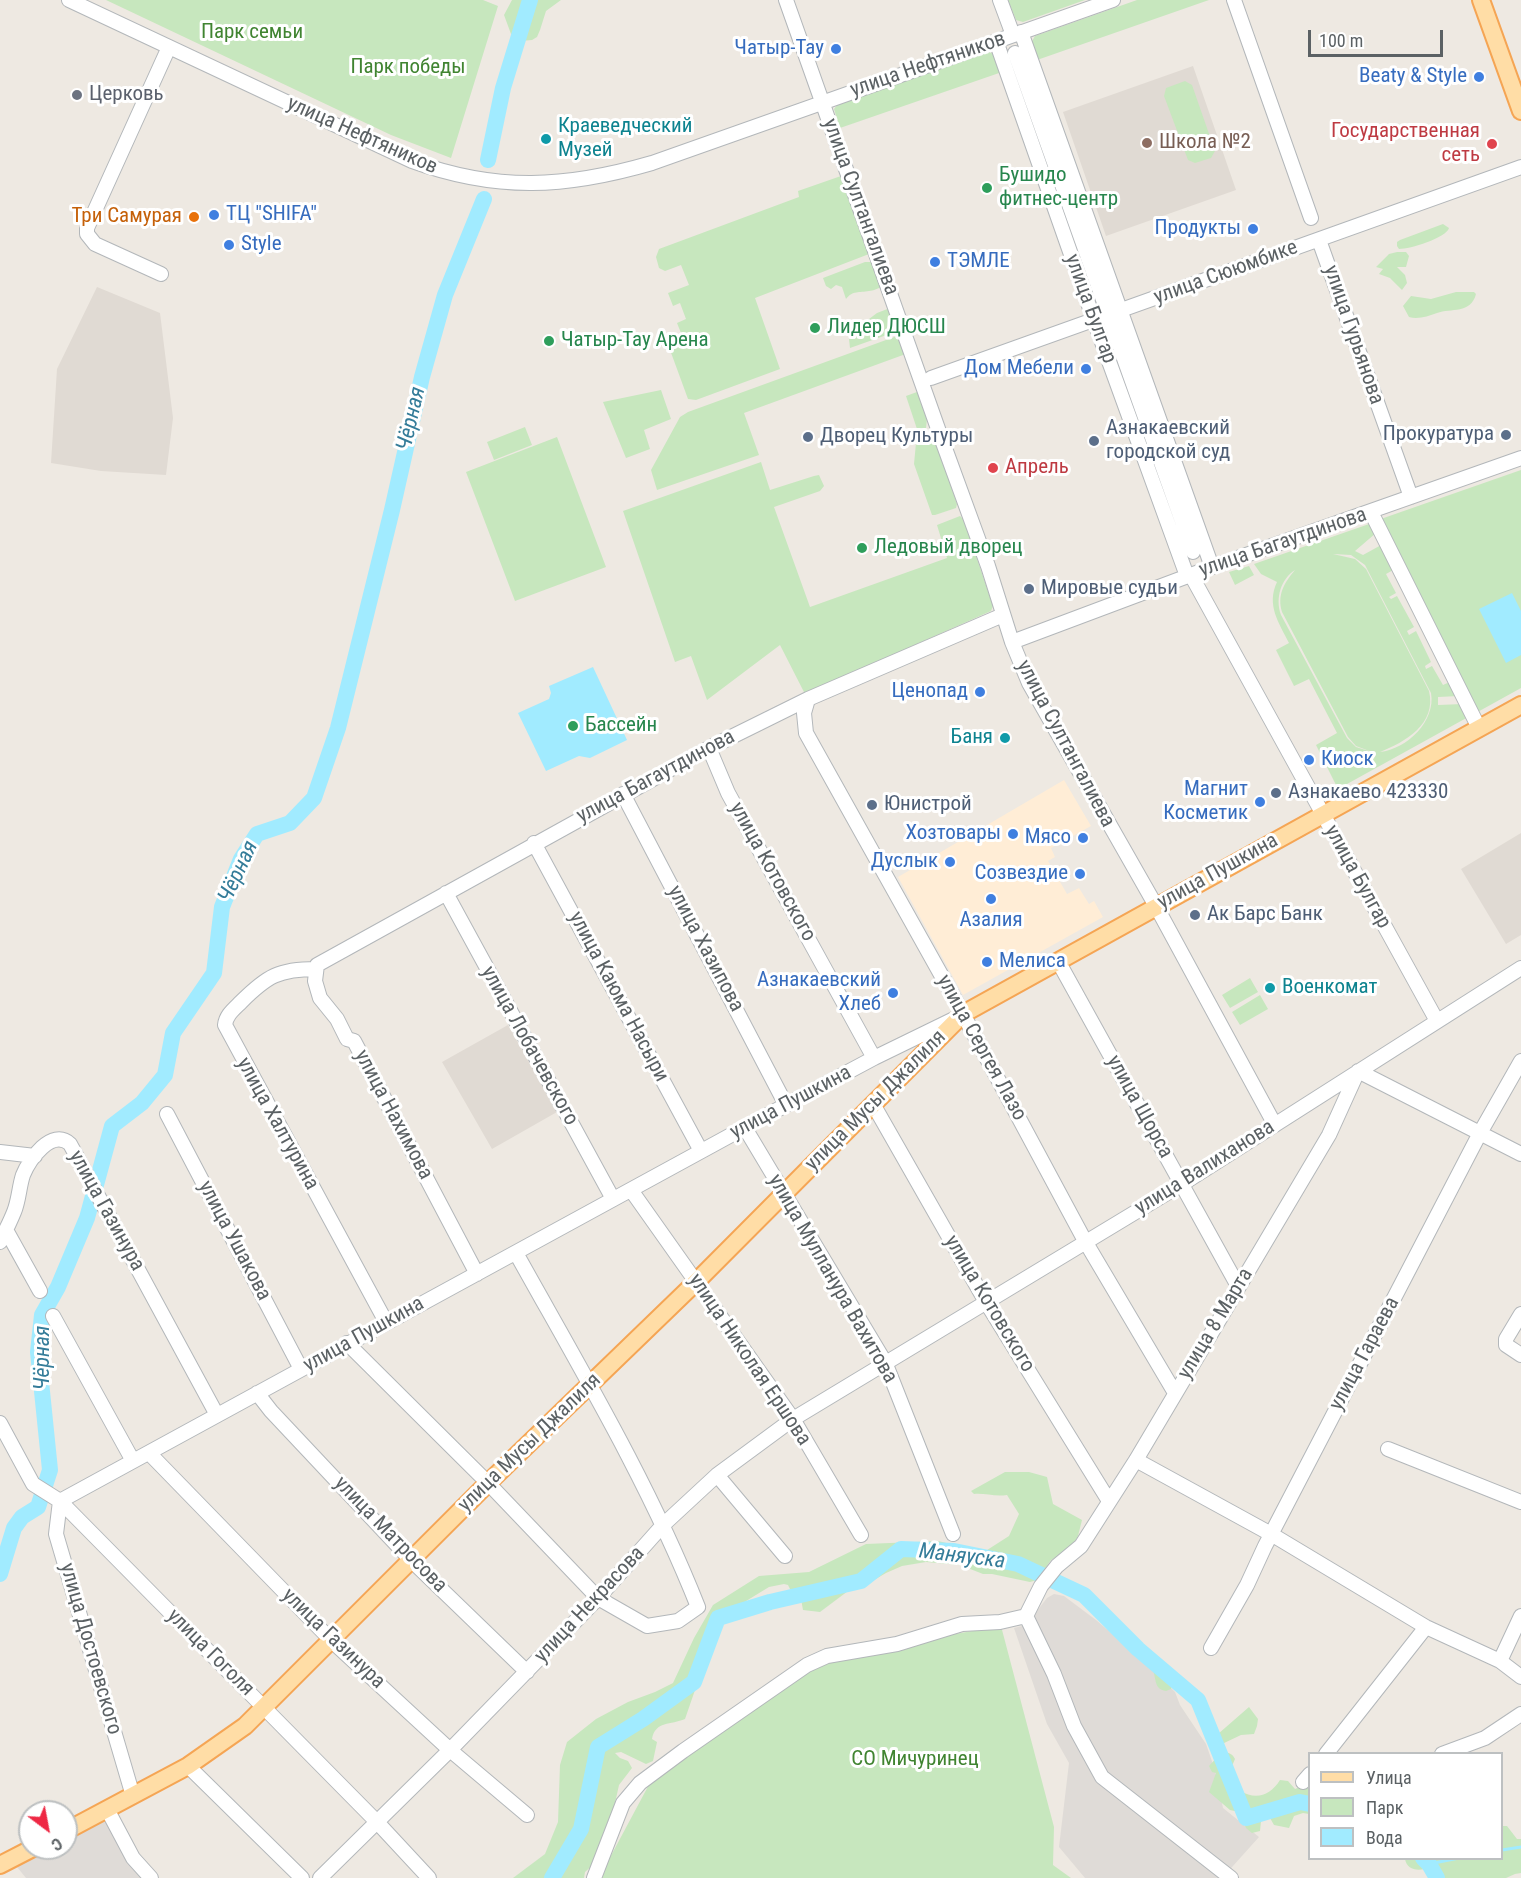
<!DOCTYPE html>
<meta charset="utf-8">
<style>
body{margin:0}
#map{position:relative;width:1521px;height:1878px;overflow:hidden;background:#eee9e2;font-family:"Roboto Condensed",sans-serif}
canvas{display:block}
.legend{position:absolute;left:1308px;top:1752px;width:195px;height:108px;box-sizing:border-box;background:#fff;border:2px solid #bdc0c1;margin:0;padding:8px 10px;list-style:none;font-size:18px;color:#5b6164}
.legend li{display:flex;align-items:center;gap:12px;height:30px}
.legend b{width:30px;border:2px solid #bdc0c1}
.north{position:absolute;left:18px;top:1800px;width:60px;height:60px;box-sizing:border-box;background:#fff;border:2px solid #bdc0c1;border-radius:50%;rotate:148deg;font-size:16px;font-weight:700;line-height:24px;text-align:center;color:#5b6164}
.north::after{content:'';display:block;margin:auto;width:21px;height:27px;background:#ee2844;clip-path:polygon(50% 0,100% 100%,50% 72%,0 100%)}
.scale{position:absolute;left:1308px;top:30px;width:135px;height:27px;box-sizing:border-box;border:3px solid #5b6164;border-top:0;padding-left:8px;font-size:18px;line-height:21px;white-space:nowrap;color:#5b6164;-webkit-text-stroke:4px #fff;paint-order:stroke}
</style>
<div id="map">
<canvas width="1521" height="1878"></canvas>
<ul class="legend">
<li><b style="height:8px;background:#ffdda6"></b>Улица</li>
<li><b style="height:16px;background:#c7e7be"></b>Парк</li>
<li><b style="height:16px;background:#a1ebff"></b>Вода</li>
</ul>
<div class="north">С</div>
<div class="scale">100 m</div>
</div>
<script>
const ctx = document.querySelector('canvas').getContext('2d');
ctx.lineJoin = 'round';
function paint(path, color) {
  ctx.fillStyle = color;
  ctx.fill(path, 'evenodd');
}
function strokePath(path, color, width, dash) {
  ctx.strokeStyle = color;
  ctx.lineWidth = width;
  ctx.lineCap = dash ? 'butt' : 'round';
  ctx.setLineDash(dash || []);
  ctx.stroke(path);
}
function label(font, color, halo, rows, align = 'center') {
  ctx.font = font + ' "Roboto Condensed",sans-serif';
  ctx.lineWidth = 6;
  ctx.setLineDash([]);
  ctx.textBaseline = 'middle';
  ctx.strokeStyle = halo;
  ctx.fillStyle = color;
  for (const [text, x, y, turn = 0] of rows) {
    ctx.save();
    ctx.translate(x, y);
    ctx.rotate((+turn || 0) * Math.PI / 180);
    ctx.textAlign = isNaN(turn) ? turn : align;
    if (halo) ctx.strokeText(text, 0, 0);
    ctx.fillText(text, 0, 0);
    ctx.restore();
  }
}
paint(new Path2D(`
 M 1064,780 L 1091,826 L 1051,848 L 1055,857 L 1048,861 L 1067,894 L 1079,888 L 1089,904 L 1094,901 L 1103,917 L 963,995 L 898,877 Z`), '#ffedd6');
paint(new Path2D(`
 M 1054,1594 L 1064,1596 L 1096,1620 L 1142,1659 L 1175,1692 L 1180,1705 L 1206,1744 L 1215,1770 L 1223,1808 L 1259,1837 L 1224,1876 L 1226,1878 L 1085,1878 L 1059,1847 L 1069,1763 L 1047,1724 L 1014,1628 L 1022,1626 L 1033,1616 L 1047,1598 Z
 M 107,1819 L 145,1878 L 26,1878 L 17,1867 L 52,1848 L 66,1848 L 66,1841 Z`), '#dfdbd7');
paint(new Path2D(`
 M 1193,66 L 1236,190 L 1106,236 L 1063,112 Z
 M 97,287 L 160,313 L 173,418 L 166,475 L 101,471 L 51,463 L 57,369 Z
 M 1521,833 L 1521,935 L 1506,944 L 1461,869 Z
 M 508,1025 L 557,1112 L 492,1149 L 442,1062 Z`), '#e0dad3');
paint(new Path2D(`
 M 106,0 L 483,0 L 498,6 L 451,158 L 391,135 Z
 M 512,0 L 561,0 L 546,11 L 540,30 L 537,37 L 532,40 L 521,41 L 511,34 L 504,15 Z
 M 1008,0 L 1085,0 L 1023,22 L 1016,20 Z
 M 1137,0 L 1209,0 L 1037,60 L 1031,43 L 1035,36 Z
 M 989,52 L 994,54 L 1002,72 L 840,128 L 834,109 L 838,104 Z
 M 1185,81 L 1192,85 L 1215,151 L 1211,158 L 1195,163 L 1188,160 L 1164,96 L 1166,88 Z
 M 841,176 L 869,254 L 755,298 L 780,369 L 696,400 L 688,399 L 666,339 L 681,333 L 677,323 L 686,319 L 680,303 L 673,306 L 668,293 L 689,285 L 681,265 L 665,271 L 659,268 L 656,257 L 659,249 L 799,197 L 798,191 Z
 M 1443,224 L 1449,228 C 1446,238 1410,249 1399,249 L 1397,246 L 1397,242 L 1400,240 Z
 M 1397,252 L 1406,252 L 1409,256 L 1406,267 L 1397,267 L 1405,275 L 1407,283 L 1402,290 L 1390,278 L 1379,274 L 1383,269 L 1376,267 L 1389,254 Z
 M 865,262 L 872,262 L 883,286 C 879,288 873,291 869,291 C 859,293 853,290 846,299 L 842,287 L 836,285 L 831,289 L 826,286 L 823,278 Z
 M 1456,292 L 1474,292 L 1476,294 C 1471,314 1451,308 1437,313 C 1428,316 1418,320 1409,317 L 1403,306 L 1411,296 L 1431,299 Z
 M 890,308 L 897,329 L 895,332 L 850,348 L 849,339 L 855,339 L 859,332 L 854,321 L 865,322 L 877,313 Z
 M 897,336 L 899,337 L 905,353 L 903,355 L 744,413 L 759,455 L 657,490 L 651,470 L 680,417 L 688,412 Z
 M 661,390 L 671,419 L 644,430 L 650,449 L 626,458 L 603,402 Z
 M 917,392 L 927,419 L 926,428 L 918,432 L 906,396 Z
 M 525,427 L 532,445 L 494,460 L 487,442 Z
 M 557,437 L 606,567 L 515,601 L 466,472 Z
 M 932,437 L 935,438 L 957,504 L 956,508 L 935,515 L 932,515 L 914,464 L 916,443 Z
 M 761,462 L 770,490 L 814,476 L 819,475 L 824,486 L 820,491 L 774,507 L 810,607 L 947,558 L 937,525 L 960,516 L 964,520 L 993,606 L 991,611 L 805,694 L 780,645 L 707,700 L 691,656 L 675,662 L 623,511 Z
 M 1521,470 L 1521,688 L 1474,714 L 1378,520 Z
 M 1372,523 L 1376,533 L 1355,551 L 1363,555 L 1383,544 L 1395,569 L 1386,574 L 1396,593 L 1389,597 L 1391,599 L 1397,596 L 1414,627 L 1407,631 L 1409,635 L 1416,631 L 1431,662 L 1425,666 L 1426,669 L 1432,666 L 1443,685 L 1452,681 L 1459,696 L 1438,697 L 1438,705 L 1463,704 L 1470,716 L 1338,789 L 1316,745 L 1337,733 L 1309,679 L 1294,686 L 1276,650 L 1289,643 C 1279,623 1266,605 1277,582 L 1261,574 L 1254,564 ZM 1333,554 L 1351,555 L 1365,565 L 1431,693 C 1436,721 1407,749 1380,752 C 1405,742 1437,724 1429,691 L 1366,569 L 1355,559 ZM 1295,570 C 1284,583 1277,595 1282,612 L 1348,737 L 1356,746 L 1372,752 L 1356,747 L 1347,738 L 1281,615 C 1275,598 1281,579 1295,570 Z
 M 1249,566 L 1254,575 L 1235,585 L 1229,572 Z
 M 1250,978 L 1258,992 L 1230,1008 L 1222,995 Z
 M 1260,995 L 1268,1009 L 1240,1025 L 1232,1012 Z
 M 1005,1472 L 1029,1472 L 1047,1477 L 1053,1504 L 1082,1520 L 1078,1536 L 1071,1549 L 1051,1560 L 1037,1580 L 1030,1582 L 992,1574 L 983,1574 L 960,1565 L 926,1562 L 902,1566 L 886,1573 L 869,1583 L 848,1591 L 820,1612 L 803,1610 L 801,1599 L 790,1589 L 788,1585 L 784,1584 L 769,1587 L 733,1609 L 713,1638 L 685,1719 C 671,1725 655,1721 652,1739 L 657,1742 L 653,1761 L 646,1764 L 621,1752 L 615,1753 L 620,1758 L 628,1761 L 632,1768 L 619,1785 L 609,1830 L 594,1864 L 585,1872 L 584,1878 L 513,1878 L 545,1854 L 558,1822 L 560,1765 L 567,1742 L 596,1719 L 628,1702 L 655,1692 L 673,1683 L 694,1638 L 713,1605 L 759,1576 L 809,1572 L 866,1544 L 938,1541 L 984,1552 L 1009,1536 L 1019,1514 L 1007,1495 C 995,1497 985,1493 974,1494 L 971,1491 Z
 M 1001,1626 L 1054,1827 L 1053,1865 L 1071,1878 L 599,1878 L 652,1779 L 813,1656 L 886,1646 Z
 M 1148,1661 C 1163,1660 1178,1673 1171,1689 L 1166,1691 C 1153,1689 1157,1678 1152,1668 L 1148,1667 Z
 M 1249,1707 L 1258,1719 L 1257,1726 L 1254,1734 L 1241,1735 L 1222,1744 L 1223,1752 C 1229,1753 1232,1753 1235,1759 L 1232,1766 L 1240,1791 C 1256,1800 1270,1796 1280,1780 L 1288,1781 L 1295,1789 L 1309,1783 L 1309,1814 L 1303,1813 L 1294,1816 L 1289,1828 L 1274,1825 L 1270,1818 L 1267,1817 L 1261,1821 L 1260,1831 L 1252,1833 L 1246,1828 L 1239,1812 L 1230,1810 L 1209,1792 L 1216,1773 L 1212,1772 L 1209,1766 L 1219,1755 L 1218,1734 Z
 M 1503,1826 L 1507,1826 L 1517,1839 L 1521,1839 L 1521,1873 L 1515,1874 L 1506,1878 L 1431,1878 L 1425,1869 C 1415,1871 1407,1869 1405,1859 L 1502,1858 L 1502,1829 Z`), '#c7e7be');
paint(new Path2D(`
 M 1512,593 L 1521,611 L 1521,655 L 1506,663 L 1479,609 Z
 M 593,667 L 627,740 L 590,758 L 579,756 L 546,771 L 518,713 L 549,699 L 551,693 L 549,686 Z`), '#a1ebff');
strokePath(new Path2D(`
 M 1502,1850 L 1521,1847
 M 1429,1864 L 1459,1858`), '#a1ebff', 3);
strokePath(new Path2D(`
 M 488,160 L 503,88 L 530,0
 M 0,1574 L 14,1528 L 22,1517 L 38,1507 L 50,1470 L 38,1352 L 42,1315 L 58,1287 L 87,1218 L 112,1126 L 142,1103 L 165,1075 L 173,1033 L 214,973 L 222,907 L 241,859 L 257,834 L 290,823 L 314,798 L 338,728 L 392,510 L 422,377 L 445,295 L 484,199
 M 1423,1858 L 1429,1864 L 1437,1878
 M 552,1878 L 581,1829 L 598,1747 L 643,1719 L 694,1682 L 718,1618 L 770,1602 L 861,1581 L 901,1549 L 954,1551 L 1018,1564 L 1084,1595 L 1138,1649 L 1198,1700 L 1246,1818 L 1300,1802 L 1310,1804`), '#a1ebff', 16);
const minor = new Path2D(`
 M 69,0 L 412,161 C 497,192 566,188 652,163 L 1113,0
 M 786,0 L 942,440 L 988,566 L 1012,642 L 1029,683 L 1156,906 L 1275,1125
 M 1000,0 L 1013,35
 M 1234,0 L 1311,218
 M 1021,32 L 1212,567
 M 996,41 L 1094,320 L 1187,576
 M 1015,53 L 1193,552
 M 1319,240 L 1411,497
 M 161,274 L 95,244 L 87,234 L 87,228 L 169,47
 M 931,378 L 1521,167
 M 1371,512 L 1479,728
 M 1191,575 L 1437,1021
 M 1012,642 L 1212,567 L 1521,458
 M 808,699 L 804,713 L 806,733 L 963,1014 L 1085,1241 L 1175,1393
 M 709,748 L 728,793 L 874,1058
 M 623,794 L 786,1105
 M 534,843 L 701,1151
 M 446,893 L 613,1199
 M 1058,961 L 1238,1286
 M 316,969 C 279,969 267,976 241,1002 C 234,1009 226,1015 225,1025 L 386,1322
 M 873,1104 L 986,1302 L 1109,1501
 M 167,1114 L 301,1369
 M 745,1128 L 885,1362 L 953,1534
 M 0,1152 L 35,1156
 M 631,1190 L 793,1419 L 861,1535
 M 6,1230 L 40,1291
 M 0,1242 C 5,1232 10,1222 14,1212 C 19,1200 19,1187 23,1175 C 29,1160 52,1127 70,1144 L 217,1415
 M 477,1274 L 354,1041 L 347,1039 L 337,1019 L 320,998 L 315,981 L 317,965 L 709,748 L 808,699 L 1003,615
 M 1521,1314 L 1506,1339 L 1506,1345 L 1521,1355
 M 53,1316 L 133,1461
 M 347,1343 L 488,1483 L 598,1598 L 647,1626 L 678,1621 L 698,1607 C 649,1483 580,1368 516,1253
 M 257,1393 L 271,1411 L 412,1561 L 527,1672
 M 0,1423 L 33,1484 L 60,1501 L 377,1822 L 429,1878
 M 1388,1449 L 1521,1502
 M 149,1453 L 332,1641 L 450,1750 L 527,1815
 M 1136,1460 L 1271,1534 L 1426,1627 L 1500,1661 L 1521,1677
 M 717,1475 L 785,1556
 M 60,1501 L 786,1105 L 874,1058 L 956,1018
 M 60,1501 L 56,1534 L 133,1796
 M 1026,1616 L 1041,1586 L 1057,1566 L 1081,1546 L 1136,1460 L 1329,1135 L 1358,1071 L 1521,1154
 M 1026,1616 L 1054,1674 L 1074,1726 L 1102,1777 L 1231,1878
 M 1211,1648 L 1247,1585 L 1265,1546 L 1480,1133 L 1521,1061
 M 1500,1661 L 1521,1616
 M 1326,1754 L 1426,1627
 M 1442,1754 L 1485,1738 L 1521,1714
 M 188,1766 L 302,1878
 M 1303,1782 L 1310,1774
 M 107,1809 L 133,1858 L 151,1878
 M 320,1878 L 450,1750 L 598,1598 L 663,1525 L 717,1475 L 793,1419 L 1182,1184 L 1521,968
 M 594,1878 L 623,1803 L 640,1783 L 683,1751 L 807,1665 L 827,1656 L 897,1644 L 962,1624 L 1000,1622 L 1026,1616`);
const major = new Path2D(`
 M 1481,0 L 1521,111
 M 66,1831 L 188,1766 L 245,1726 L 488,1483 L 696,1282 L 963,1014 L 1521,705
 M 0,1865 L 33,1848`);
strokePath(minor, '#b3b7ba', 16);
strokePath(major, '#f5a554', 20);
strokePath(minor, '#fff', 14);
strokePath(major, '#ffdda6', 16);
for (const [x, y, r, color] of [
 [836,49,6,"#3f7fe0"],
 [1479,77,6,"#3f7fe0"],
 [77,95,6,"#6b7280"],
 [546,139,6,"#0f9aa8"],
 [1147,143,6,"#8d6e63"],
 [1492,144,6,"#e0444e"],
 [987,188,6,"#2e9e5b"],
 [214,215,6,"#3f7fe0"],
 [194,217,6,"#e8710a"],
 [1253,229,6,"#3f7fe0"],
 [229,245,6,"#3f7fe0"],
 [935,262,6,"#3f7fe0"],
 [815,328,6,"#2e9e5b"],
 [549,341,6,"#2e9e5b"],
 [1086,369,6,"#3f7fe0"],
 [1506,435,6,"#5c6f8a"],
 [808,437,6,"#5c6f8a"],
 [1094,441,6,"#5c6f8a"],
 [993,468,6,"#e0444e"],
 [862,548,6,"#2e9e5b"],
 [1029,589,6,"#5c6f8a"],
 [980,692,6,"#3f7fe0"],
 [573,726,6,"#2e9e5b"],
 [1005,738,6,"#0f9aa8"],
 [1309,760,6,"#3f7fe0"],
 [1276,793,6,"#5c6f8a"],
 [1260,802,6,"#3f7fe0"],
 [872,805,6,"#5c6f8a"],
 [1013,834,6,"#3f7fe0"],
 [1083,838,6,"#3f7fe0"],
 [950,862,6,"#3f7fe0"],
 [1080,874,6,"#3f7fe0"],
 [991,899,6,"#3f7fe0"],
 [1195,915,6,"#5c6f8a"],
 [987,962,6,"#3f7fe0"],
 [1270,988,6,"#0f9aa8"],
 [893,993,6,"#3f7fe0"]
]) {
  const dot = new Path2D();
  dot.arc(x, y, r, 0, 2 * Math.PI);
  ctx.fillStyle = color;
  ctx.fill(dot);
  strokePath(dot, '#fff', 2);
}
label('21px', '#408431', '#fff', [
 ["Парк семьи",252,33],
 ["Парк победы",408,68],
 ["СО Мичуринец",915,1760]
]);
label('21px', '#366cbe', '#fff', [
 ["Чатыр-Тау",824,49],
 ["Beaty & Style",1467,77],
 ["ТЦ \"SHIFA\"",226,215,"left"],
 ["Продукты",1241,229],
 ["Style",241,245,"left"],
 ["ТЭМЛЕ",947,262,"left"],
 ["Дом Мебели",1074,369],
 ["Ценопад",968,692],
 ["Киоск",1321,760,"left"],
 ["Магнит",1248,790],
 ["Косметик",1248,814],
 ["Хозтовары",1001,834],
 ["Мясо",1071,838],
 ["Дуслык",938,862],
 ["Созвездие",1068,874],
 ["Азалия",991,921,"center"],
 ["Мелиса",999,962,"left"],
 ["Азнакаевский",881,981],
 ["Хлеб",881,1005]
], 'right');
label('21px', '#5b6164', '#fff', [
 ["улица Нефтяников",928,65,-19],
 ["улица Нефтяников",362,136,24],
 ["улица Султангалиева",860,207,70],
 ["улица Сююмбике",1226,273,-20],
 ["улица Булгар",1090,309,70],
 ["улица Гурьянова",1353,335,71],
 ["улица Багаутдинова",1283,543,-19],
 ["улица Султангалиева",1065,744,62],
 ["улица Багаутдинова",656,777,-28],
 ["улица Котовского",772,872,61],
 ["улица Пушкина",1218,872,-29],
 ["улица Булгар",1357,877,61],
 ["улица Хазипова",705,949,62],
 ["улица Каюма Насыри",618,997,62],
 ["улица Лобачевского",529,1046,61],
 ["улица Сергея Лазо",981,1048,61],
 ["улица Мусы Джалиля",876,1101,-45],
 ["улица Пушкина",791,1103,-28],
 ["улица Щорса",1139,1107,61],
 ["улица Нахимова",393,1115,62],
 ["улица Халтурина",277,1124,61],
 ["улица Валиханова",1205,1168,-32],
 ["улица Газинура",106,1211,61],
 ["улица Ушакова",234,1241,62],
 ["улица Мулланура Вахитова",832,1279,60],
 ["улица Котовского",989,1304,59],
 ["улица 8 Марта",1216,1324,-59],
 ["улица Пушкина",364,1335,-29],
 ["улица Гараева",1365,1354,-62],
 ["улица Николая Ершова",749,1360,56],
 ["улица Мусы Джалиля",530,1443,-44],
 ["улица Матросова",390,1535,46],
 ["улица Некрасова",590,1605,-47],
 ["улица Газинура",333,1639,44],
 ["улица Достоевского",90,1649,74],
 ["улица Гоголя",210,1653,45]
]);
label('21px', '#5b616d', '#fff', [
 ["Церковь",89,95]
], 'left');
label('21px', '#0d838f', '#fff', [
 ["Краеведческий",558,127],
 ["Музей",558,151],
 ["Баня",993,738,"right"],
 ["Военкомат",1282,988]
], 'left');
label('21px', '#be3a42', '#fff', [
 ["Государственная",1480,132],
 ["сеть",1480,156],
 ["Апрель",1005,468,"left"]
], 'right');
label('21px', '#785e54', '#fff', [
 ["Школа №2",1159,143]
], 'left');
label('21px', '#27864d', '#fff', [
 ["Бушидо",999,176],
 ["фитнес-центр",999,200],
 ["Лидер ДЮСШ",827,328],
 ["Чатыр-Тау Арена",561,341],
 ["Ледовый дворец",874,548],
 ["Бассейн",585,726]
], 'left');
label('21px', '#c56008', '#fff', [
 ["Три Самурая",182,217]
], 'right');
label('21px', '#4e5e75', '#fff', [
 ["Азнакаевский",1106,429],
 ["городской суд",1106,453],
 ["Прокуратура",1494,435,"right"],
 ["Дворец Культуры",820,437],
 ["Мировые судьи",1041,589],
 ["Азнакаево 423330",1288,793],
 ["Юнистрой",884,805],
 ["Ак Барс Банк",1207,915]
], 'left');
label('italic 22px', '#347c99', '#fff', [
 ["Чёрная",412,419,-77],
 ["Чёрная",239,872,-65],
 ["Чёрная",43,1358,-90],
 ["Маняуска",962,1557,7]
]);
</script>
